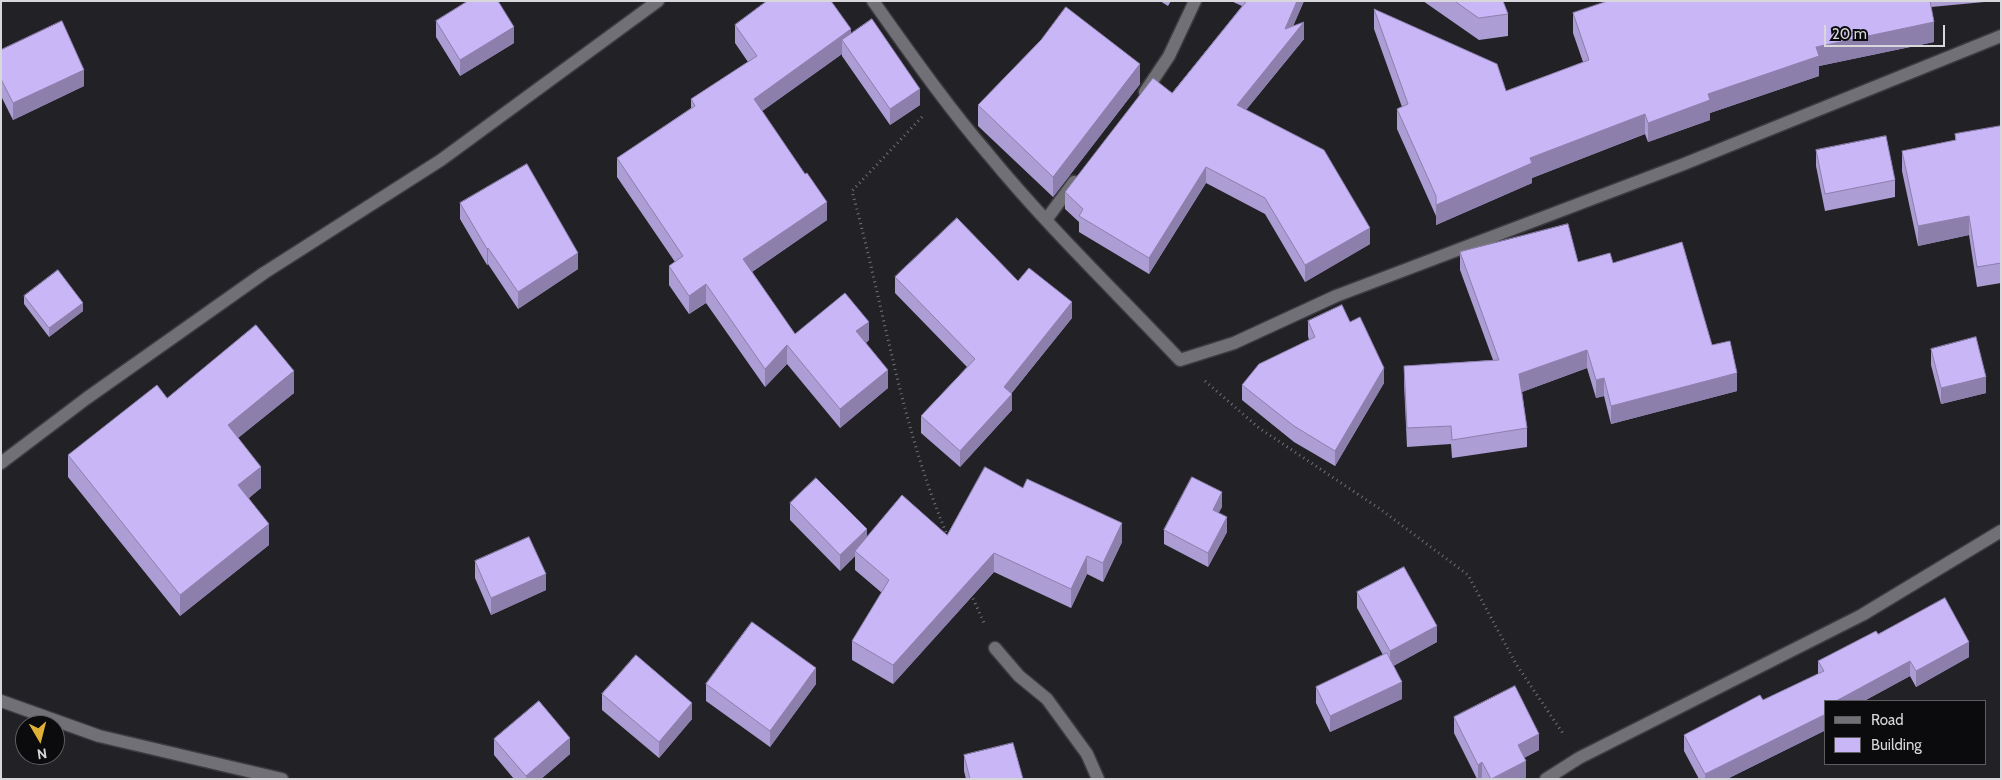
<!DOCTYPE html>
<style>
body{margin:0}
#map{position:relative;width:2002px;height:780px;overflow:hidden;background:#222126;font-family:Cabin,sans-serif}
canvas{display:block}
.frame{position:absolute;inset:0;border:2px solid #d8d7db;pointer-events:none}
.legend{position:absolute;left:1824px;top:700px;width:162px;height:65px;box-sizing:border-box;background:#0b0b0d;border:1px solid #5d5d5f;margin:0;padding:6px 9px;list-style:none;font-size:15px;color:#d8d7db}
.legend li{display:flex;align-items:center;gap:10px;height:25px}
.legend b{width:25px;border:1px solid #5d5d5f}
.north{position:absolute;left:15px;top:715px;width:50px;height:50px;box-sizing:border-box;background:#0b0b0d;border:1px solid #5d5d5f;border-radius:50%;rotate:172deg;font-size:14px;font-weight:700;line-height:20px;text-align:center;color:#d8d7db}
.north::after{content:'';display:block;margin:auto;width:18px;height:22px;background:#dfb034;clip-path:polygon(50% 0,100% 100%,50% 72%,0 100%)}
.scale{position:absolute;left:1824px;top:25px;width:121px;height:22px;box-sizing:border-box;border:2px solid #d8d7db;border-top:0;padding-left:6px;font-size:15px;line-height:18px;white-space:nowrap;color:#d8d7db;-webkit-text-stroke:4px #0b0b0d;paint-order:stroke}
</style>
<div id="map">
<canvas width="2002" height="780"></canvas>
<div class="frame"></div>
<ul class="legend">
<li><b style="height:6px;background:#717077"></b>Road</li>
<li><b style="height:14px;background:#c8b6f6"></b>Building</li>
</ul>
<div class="north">N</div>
<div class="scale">20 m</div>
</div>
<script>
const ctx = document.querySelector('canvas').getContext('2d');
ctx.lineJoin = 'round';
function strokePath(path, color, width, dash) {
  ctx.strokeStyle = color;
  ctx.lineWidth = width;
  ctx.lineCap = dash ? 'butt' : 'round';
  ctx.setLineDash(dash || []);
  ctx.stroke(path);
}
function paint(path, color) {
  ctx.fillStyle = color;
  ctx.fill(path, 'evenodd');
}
const minor = new Path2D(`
 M 873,1 C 910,53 947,106 989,155 C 1048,227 1116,292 1180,360 L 1234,343 L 1336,296 L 1684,164 L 2001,36
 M 1145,92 L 1169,56 L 1195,1
 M 1046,220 L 1074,182
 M 1,463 L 87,398 L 264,273 L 441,160 L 658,1
 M 995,648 L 1019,676 L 1047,699 L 1087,754 L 1098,779
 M 1,701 L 99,736 L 282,779
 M 1546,779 L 1579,758 L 1862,615 L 2001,531`);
strokePath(minor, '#3d3b40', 15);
strokePath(new Path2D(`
 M 922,117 L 852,191 C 884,307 901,427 948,537
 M 1205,381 L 1259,428 L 1380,509 L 1468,575 L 1516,664 L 1564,735
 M 971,594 L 984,623`), '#737277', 3, [1, 4]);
strokePath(minor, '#717077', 12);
paint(new Path2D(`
 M 1160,1 L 1171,1 L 1168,6 Z
 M 1231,1 L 1304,1 L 1293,26 L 1304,39 L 1246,110 L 1370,244 L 1305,282 L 1265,214 L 1206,183 L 1149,274 L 1079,232 L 1079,222 L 1065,209 L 1065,192 L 1172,93 L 1242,6 Z
 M 1423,1 L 1503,1 L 1508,14 L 1508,36 L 1479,40 Z
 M 1608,1 L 1995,1 L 1931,7 L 1934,42 L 1819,66 L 1819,76 L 1710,113 L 1710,120 L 1648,142 L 1645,134 L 1532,178 L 1532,183 L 1436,225 L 1436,216 L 1397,129 L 1397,109 L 1402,107 L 1374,29 L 1374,9 L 1506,91 L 1583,62 L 1573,33 L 1573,13 Z
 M 436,21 L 514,43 L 460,76 L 436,37 Z
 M 735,25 L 851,34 L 920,105 L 890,125 L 842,56 L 842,54 L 762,111 L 827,220 L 752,272 L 795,334 L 869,340 L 866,343 L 888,388 L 840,428 L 787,364 L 765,387 L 706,303 L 689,314 L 669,285 L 669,266 L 675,262 L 617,177 L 617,158 L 691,108 L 691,99 L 748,62 L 735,43 Z
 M 1,50 L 84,86 L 13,120 L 1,96 Z
 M 1140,84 L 1053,197 L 978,126 L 978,105 Z
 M 2001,126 L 2001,283 L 1977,287 L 1969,235 L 1918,246 L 1902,171 L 1902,151 L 1955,140 L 1955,134 Z
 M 1816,150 L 1895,180 L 1895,197 L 1825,211 L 1816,166 Z
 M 460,203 L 578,269 L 518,309 L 488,264 L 487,265 L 460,219 Z
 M 1460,252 L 1578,262 L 1613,263 L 1712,345 L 1737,391 L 1611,424 L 1604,396 L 1596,398 L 1587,368 L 1522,392 L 1527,428 L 1527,447 L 1452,458 L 1451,444 L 1407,447 L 1404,384 L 1404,366 L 1493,360 L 1460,270 Z
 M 895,277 L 1018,281 L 1072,318 L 1011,394 L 1012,410 L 960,467 L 921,433 L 921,416 L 967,367 L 895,293 Z
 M 24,296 L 83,311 L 49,337 L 24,304 Z
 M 1308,321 L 1350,322 L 1384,383 L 1335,466 L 1294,442 L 1242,400 L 1242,385 L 1309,340 L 1308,336 Z
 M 1931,349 L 1986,393 L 1941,404 L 1931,365 Z
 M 294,393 L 238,438 L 261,488 L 249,498 L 269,545 L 180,616 L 68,477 L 68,455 L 167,398 Z
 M 1023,488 L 1122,542 L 1103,582 L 1087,574 L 1071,608 L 994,572 L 893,684 L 852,660 L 852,641 L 882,593 L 855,570 L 855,556 L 840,571 L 790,520 L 790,503 L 867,537 L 947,535 Z
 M 1222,507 L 1218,513 L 1227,532 L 1208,567 L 1164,544 L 1164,530 Z
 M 475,561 L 546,590 L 491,615 L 475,578 Z
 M 1357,592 L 1437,642 L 1393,666 L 1402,699 L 1330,732 L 1316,703 L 1316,687 L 1383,655 L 1357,608 Z
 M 1878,634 L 1969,657 L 1916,687 L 1910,676 L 1864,701 L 1826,701 L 1826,730 L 1727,779 L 1699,779 L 1684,751 L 1684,735 L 1763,700 L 1818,674 L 1818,661 Z
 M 706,684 L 816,684 L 770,747 L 706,701 Z
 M 602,694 L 692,719 L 659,758 L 602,710 Z
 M 1454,717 L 1539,750 L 1524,758 L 1526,777 L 1524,779 L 1477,779 L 1454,733 Z
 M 494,739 L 570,754 L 541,779 L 514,779 L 494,755 Z
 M 964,755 L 1023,779 L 966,779 L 964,771 Z`), '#ac9dd4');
paint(new Path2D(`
 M 1297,1 L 1304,1 L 1285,45 L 1285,29 Z
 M 1304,22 L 1304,39 L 1237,121 L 1237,105 Z
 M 1934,22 L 1934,42 L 1819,66 L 1819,76 L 1710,113 L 1710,120 L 1648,142 L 1648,123 L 1708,94 L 1816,47 Z
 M 514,27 L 514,43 L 460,76 L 460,60 Z
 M 851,29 L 851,48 L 842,40 L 842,54 L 754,117 L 754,99 Z
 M 1140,64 L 1140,84 L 1053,197 L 1053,177 Z
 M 84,70 L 84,86 L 13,120 L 13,103 Z
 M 920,89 L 920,105 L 890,125 L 890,109 Z
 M 1645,114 L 1645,134 L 1532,178 L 1532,183 L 1436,225 L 1436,205 L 1530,158 Z
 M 1206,167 L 1206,183 L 1149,274 L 1149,258 Z
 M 827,202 L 827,220 L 743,278 L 743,259 Z
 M 1969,216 L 1969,235 L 1918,246 L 1918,226 Z
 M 1370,228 L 1370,244 L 1305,282 L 1305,265 Z
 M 488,248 L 488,264 L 487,265 L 487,249 Z
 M 578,253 L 578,269 L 518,309 L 518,292 Z
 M 706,284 L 706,303 L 689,314 L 689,296 Z
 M 1072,302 L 1072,318 L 1004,402 L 1012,394 L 1012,410 L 960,467 L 960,451 L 1004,387 Z
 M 83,303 L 83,311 L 49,337 L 49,328 Z
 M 869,322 L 869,340 L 856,350 L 856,331 Z
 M 787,345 L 787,364 L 765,387 L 765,369 Z
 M 1587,350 L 1587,368 L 1519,393 L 1519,374 Z
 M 1384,368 L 1384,383 L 1335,466 L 1335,451 Z
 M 888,370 L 888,388 L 840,428 L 840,409 Z
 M 294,371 L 294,393 L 228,446 L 228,425 Z
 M 1737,373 L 1737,391 L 1611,424 L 1611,406 Z
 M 1986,377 L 1986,393 L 1941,404 L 1941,388 Z
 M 1604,378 L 1604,396 L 1596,398 L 1596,380 Z
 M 261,467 L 261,488 L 238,506 L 238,485 Z
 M 1222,492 L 1222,507 L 1213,524 L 1213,510 Z
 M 1227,517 L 1227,532 L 1208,567 L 1208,553 Z
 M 1122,523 L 1122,542 L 1103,582 L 1103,563 Z
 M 269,524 L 269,545 L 180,616 L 180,595 Z
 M 867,529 L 867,545 L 855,551 L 855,556 L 840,571 L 840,555 Z
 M 994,553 L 994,572 L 893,684 L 893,665 Z
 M 1087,556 L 1087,574 L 1071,608 L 1071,589 Z
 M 546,574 L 546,590 L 491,615 L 491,598 Z
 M 1437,626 L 1437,642 L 1390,668 L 1390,651 Z
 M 1969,642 L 1969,657 L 1916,687 L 1916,671 Z
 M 1910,661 L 1910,676 L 1864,701 L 1836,701 Z
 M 816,668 L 816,684 L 770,747 L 770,731 Z
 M 1402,682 L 1402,699 L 1330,732 L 1330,716 Z
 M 692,703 L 692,719 L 659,758 L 659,742 Z
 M 1826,714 L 1826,730 L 1727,779 L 1705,779 L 1705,774 Z
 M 1539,734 L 1539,750 L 1518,761 L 1518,745 Z
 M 570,738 L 570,754 L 541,779 L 526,779 L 526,776 Z
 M 1526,761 L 1526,777 L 1524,779 L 1492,779 Z
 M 1482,762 L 1482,778 L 1478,779 L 1478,765 Z`), '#8c7fac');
const building = new Path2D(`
 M 468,1 L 498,1 L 514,27 L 460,60 L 436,21 Z
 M 767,1 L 831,1 L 851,29 L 754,99 L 805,174 L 807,173 L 827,202 L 743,259 L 795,334 L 845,293 L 869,322 L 856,331 L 888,370 L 840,409 L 787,345 L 765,369 L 706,284 L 689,296 L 669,266 L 683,256 L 617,158 L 695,106 L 691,99 L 757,56 L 735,25 Z
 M 1247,1 L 1297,1 L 1285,29 L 1304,22 L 1237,105 L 1324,150 L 1370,228 L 1305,265 L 1265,198 L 1206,167 L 1149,258 L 1079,216 L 1083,209 L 1065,192 L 1153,78 L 1172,93 Z
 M 1455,1 L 1503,1 L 1508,14 L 1479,18 Z
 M 1608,1 L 1930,1 L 1934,22 L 1816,47 L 1819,56 L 1708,94 L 1710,100 L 1648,123 L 1645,114 L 1530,158 L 1532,163 L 1436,205 L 1436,196 L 1397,109 L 1408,104 L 1374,9 L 1497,64 L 1506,91 L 1589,60 L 1573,13 Z
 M 1066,7 L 1140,64 L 1053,177 L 978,105 L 1041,40 Z
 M 872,19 L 920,89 L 890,109 L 842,40 Z
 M 62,21 L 84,70 L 13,103 L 1,79 L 1,50 Z
 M 2001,126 L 2001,263 L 1977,267 L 1969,216 L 1918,226 L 1902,151 L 1956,140 L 1955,134 Z
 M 1886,136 L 1895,180 L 1825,194 L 1816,150 Z
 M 527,164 L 578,253 L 518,292 L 488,248 L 487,249 L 460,203 Z
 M 957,218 L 1018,281 L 1029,268 L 1072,302 L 1004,387 L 1012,394 L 960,451 L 921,416 L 975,359 L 895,277 Z
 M 1568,224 L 1578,262 L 1610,253 L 1613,263 L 1682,242 L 1712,345 L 1730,341 L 1737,373 L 1611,406 L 1604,378 L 1596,380 L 1587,350 L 1519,374 L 1527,428 L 1452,440 L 1451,426 L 1407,428 L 1404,366 L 1499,360 L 1460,252 Z
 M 58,270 L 83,303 L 49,328 L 24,296 Z
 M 1342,305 L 1350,322 L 1360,317 L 1384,368 L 1335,451 L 1294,426 L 1242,385 L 1259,364 L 1315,337 L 1308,321 Z
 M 256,325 L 294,371 L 228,425 L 261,467 L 238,485 L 269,524 L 180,595 L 68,455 L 157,385 L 167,398 Z
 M 1976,337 L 1986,377 L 1941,388 L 1931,349 Z
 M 985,467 L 1023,488 L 1027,479 L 1122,523 L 1103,563 L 1087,556 L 1071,589 L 994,553 L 893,665 L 852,641 L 889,580 L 855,551 L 902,495 L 947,535 Z
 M 1192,477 L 1222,492 L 1213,510 L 1227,517 L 1208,553 L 1164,530 Z
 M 816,478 L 867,529 L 840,555 L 790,503 Z
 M 529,537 L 546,574 L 491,598 L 475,561 Z
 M 1404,567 L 1437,626 L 1390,651 L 1357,592 Z
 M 1945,598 L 1969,642 L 1916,671 L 1910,661 L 1836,701 L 1826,701 L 1826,714 L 1705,774 L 1684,735 L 1760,695 L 1763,700 L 1824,671 L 1818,661 L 1876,631 L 1878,634 Z
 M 752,622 L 816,668 L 770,731 L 706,684 Z
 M 1387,653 L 1402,682 L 1330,716 L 1316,687 Z
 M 636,655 L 692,703 L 659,742 L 602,694 Z
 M 1515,686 L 1539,734 L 1518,745 L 1526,761 L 1491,779 L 1482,762 L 1478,765 L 1454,717 Z
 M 539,701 L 570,738 L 526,776 L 494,739 Z
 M 1013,743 L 1023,779 L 970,779 L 964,755 Z`);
paint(building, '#c8b6f6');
strokePath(building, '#8c7fac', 1);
</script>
